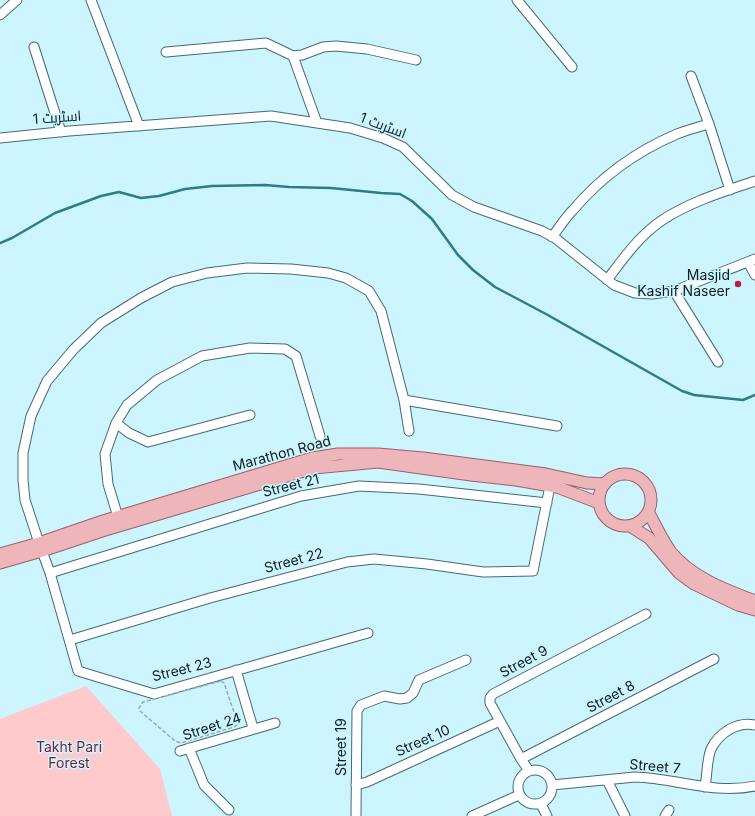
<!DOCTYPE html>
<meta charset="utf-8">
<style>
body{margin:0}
canvas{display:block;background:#ccf5ff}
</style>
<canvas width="755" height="816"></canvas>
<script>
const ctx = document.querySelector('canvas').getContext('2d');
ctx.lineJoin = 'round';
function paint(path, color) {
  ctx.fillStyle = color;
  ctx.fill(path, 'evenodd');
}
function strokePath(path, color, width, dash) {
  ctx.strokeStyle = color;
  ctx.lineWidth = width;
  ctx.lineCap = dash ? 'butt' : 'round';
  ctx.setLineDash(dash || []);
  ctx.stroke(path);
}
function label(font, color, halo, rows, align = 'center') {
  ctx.font = font + ' Inter,Cairo,sans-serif';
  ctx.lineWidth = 3;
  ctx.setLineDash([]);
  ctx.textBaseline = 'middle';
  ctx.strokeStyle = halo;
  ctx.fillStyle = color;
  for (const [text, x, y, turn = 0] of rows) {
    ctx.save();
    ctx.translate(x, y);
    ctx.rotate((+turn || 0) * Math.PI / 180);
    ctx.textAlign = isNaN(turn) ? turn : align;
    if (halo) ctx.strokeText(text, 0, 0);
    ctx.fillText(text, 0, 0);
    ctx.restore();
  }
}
paint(new Path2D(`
 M 86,686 L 160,769 L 172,816 L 0,816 L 0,719 Z`), '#fecacc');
strokePath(new Path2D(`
 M 0,243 L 12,238 L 55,213 L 101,196 L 119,192 L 141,198 L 159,196 L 185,189 L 212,186 L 265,185 L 289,187 L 331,188 L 381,193 L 400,194 L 412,201 L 432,219 L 458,255 L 473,270 L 495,287 L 546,314 L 682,391 L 694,395 L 743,400 L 755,395`), '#2c7c8c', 2.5);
const minor = new Path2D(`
 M 91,0 L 139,126
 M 517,0 L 572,67
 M 0,15 L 17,0
 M 34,47 L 61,132
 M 166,52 L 266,43 L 293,56 L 302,55 L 323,47 L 336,46 L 367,49 L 416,60
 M 293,56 L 317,123
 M 691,76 L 709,124 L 730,190
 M 0,138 L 69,131 L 271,116 L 350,128 L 383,138 L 403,147 L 452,195 L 474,207 L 542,231 L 555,238 L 614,285 L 635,293 L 652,294 L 674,291 L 755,259
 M 552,237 C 559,228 565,218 573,210 C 601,177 637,151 677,134 C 687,130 698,127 709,124
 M 748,262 L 755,275
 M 607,280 C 623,259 639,236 661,221 C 689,202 723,192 755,181
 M 674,291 L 718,362
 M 404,400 L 557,426
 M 116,423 L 129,433 L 148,442 L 250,415
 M 118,517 L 108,484 L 105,454 L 116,423 L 127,405 L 157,380 L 202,356 L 250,348 L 285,349 L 296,356 L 320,436
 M 39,543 L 25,500 L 23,480 L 23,453 L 31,416 L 47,381 L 73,350 L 101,323 L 141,298 L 172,282 L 207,273 L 247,268 L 291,269 L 328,273 L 346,278 L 369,291 L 381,311 L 404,400 L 409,431
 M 42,551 L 50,573 L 78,671 L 154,694 L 368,633
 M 50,573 L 301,496 L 359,486 L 419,489 L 547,503
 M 70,640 L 210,598 L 347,562 L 374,559 L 427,564 L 483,572 L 533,571 L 550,486
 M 236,670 L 253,728
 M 189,748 L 204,785 L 229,810
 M 180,751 L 275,723
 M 521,759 L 714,659
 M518 787a17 17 0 1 1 34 0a17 17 0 1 1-34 0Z
 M 529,771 L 521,759 L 490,703 L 490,698 L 493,694 L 646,614
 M 607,780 L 625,816
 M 356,785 L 367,782 L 500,721
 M 552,785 L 635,777 C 675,778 715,795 755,786
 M 705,787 C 707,777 707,758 711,749 C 719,733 737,721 755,725
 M 541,804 L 547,816
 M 356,816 L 357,711 L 361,705 L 384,696 L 400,699 L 407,698 L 413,693 L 419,680 L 466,660
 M 472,816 L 519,795
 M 665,816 L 669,810`);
const major = new Path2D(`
 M599 500a26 26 0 1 1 52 0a26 26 0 1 1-52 0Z
 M 648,512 C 656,525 662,540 671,552 C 691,577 726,590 755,601
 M 630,526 L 649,538 L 679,573 L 694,584 L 738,605 L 755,610
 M 0,554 L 39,543 L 103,521 L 312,458 L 338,454 L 378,454 L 423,458 L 546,474 L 587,483 L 605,484
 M 0,563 L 42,551 L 102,531 L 314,468 L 378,462 L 471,475 L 516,480 L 557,487 L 599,503`);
strokePath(minor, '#456a72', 11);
strokePath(major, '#986166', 13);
strokePath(new Path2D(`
 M 221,681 L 224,683 L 238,724 L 234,727 L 181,743 L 175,741 L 140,711 L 139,708 L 143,702 Z`), '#8eaeb6', 1.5, [4, 2]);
strokePath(minor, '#fff', 9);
strokePath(major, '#eeb6ba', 11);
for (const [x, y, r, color] of [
 [738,284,4,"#b52341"]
]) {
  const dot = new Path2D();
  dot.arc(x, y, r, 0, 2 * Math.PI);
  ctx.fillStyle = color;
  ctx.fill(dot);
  strokePath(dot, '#ccf5ff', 1.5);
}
label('14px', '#0d1d20', '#ccf5ff', [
 ["اسٹریٹ 1",57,118,-4],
 ["اسٹریٹ 1",383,126,21],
 ["Marathon Road",282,454,-15],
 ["Street 21",291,486,-14],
 ["Street 22",294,561,-15],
 ["Street 9",524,662,-28],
 ["Street 23",182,670,-14],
 ["Street 8",611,697,-28],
 ["Street 24",212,727,-18],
 ["Street 10",423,741,-24],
 ["Street 19",342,747,-90],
 ["Street 7",655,767,5]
]);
label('14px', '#0d1d20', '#ccf5ff', [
 ["Masjid",730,276],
 ["Kashif Naseer",730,292]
], 'right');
label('14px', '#7c1b2c', '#ccf5ff', [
 ["Takht Pari",69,748],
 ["Forest",69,764]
]);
</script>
